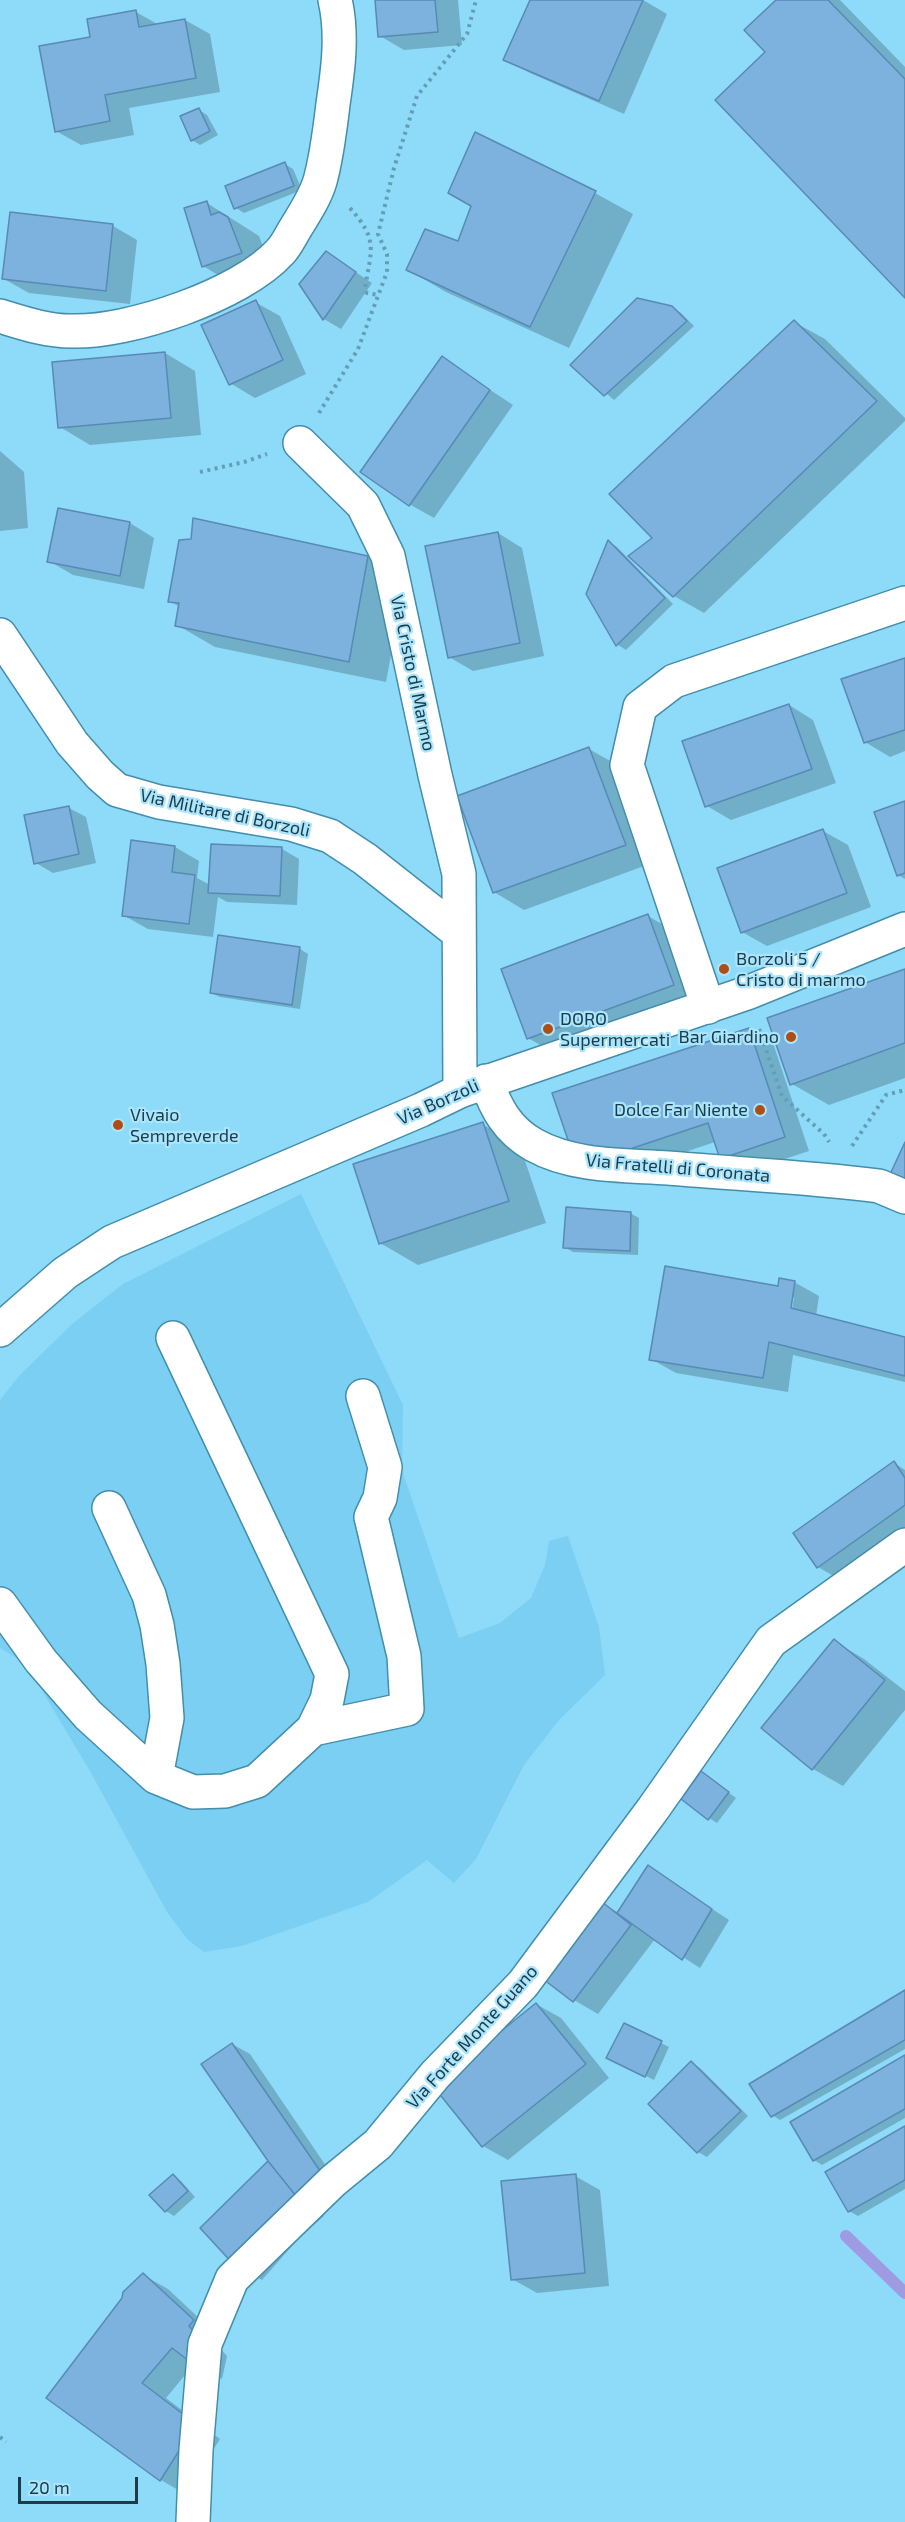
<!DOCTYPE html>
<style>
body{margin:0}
#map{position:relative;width:905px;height:2522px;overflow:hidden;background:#8edaf9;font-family:"Exo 2",sans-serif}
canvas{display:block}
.scale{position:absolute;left:18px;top:2477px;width:120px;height:27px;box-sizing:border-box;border:3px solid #1c3b47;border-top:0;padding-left:8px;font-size:18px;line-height:21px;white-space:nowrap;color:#1c3b47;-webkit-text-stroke:4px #aae5fe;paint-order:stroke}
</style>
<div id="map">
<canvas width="905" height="2522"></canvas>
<div class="scale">20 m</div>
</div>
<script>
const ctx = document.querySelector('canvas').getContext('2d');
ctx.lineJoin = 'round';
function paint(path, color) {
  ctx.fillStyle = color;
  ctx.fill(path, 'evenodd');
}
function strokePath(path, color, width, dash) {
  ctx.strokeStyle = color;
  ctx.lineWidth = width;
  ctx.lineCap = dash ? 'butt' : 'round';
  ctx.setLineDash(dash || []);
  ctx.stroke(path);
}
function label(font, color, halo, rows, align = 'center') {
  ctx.font = font + ' "Exo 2",sans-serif';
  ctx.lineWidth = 4.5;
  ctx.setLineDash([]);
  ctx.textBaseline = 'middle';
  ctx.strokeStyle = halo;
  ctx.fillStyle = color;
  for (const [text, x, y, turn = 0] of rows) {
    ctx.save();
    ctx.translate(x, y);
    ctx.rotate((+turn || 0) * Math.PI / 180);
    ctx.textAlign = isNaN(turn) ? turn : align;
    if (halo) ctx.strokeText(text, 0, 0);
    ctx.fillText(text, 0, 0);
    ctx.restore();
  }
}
paint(new Path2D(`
 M 301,1194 L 403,1405 L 402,1470 L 459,1638 L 500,1623 L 531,1598 L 545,1565 L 549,1541 L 568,1536 L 599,1627 L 605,1675 L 560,1719 L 524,1765 L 476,1859 L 454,1883 L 427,1860 L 368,1902 L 242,1946 L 204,1952 L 188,1940 L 167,1912 L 90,1771 L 26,1664 L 0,1648 L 0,1400 L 19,1376 L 72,1324 L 123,1284 Z`), '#7acff2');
paint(new Path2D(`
 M 377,0 L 458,0 L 462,45 L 404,50 L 380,36 Z
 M 531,0 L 643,0 L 667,14 L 624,114 L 530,73 L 505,59 Z
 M 778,0 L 840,0 L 905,67 L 905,296 L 767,52 Z
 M 136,12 L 159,25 L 185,20 L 210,34 L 220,92 L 129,108 L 134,135 L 81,145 L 56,131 L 92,38 Z
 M 199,110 L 207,115 L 218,135 L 200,145 L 192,140 Z
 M 476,134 L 595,193 L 633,214 L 569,348 L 446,292 L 408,270 L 459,243 L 472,206 Z
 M 285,164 L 293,169 L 302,190 L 244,213 L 236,208 Z
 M 207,203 L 259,236 L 272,271 L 233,284 L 203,266 Z
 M 113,226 L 137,240 L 130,304 L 29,293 L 4,279 Z
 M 327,253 L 372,283 L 341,329 L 324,319 L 301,284 Z
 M 255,302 L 280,316 L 306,374 L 255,398 L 230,383 Z
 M 672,307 L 681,313 L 694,326 L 614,400 L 573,365 Z
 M 794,322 L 825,339 L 905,418 L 905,421 L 704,613 L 674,596 L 654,538 Z
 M 165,353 L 195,371 L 201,435 L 90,445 L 60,427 Z
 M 442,358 L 513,405 L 434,518 L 409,504 Z
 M 0,451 L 24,472 L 28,528 L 0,531 Z
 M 130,523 L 154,538 L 144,589 L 73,575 L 49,561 Z
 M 498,533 L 522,548 L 544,656 L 473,671 L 449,657 Z
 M 609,542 L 617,547 L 673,604 L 626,650 L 618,645 L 588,594 Z
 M 367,557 L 405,579 L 386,682 L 215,647 L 177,625 L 180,607 L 169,601 Z
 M 905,659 L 905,751 L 890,757 L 865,742 Z
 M 789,705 L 813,720 L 836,783 L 731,820 L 707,806 Z
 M 589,749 L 619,766 L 655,862 L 524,910 L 494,892 Z
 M 905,802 L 905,879 L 898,875 Z
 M 69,808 L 86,817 L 96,863 L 53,873 L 36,863 Z
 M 823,831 L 848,845 L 871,907 L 767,946 L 742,932 Z
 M 175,847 L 199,861 L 197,878 L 210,885 L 282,849 L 299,859 L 297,905 L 227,902 L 218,897 L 213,937 L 148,929 L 123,915 Z
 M 648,916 L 686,938 L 711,1007 L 566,1060 L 528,1038 Z
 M 219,937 L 300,949 L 308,954 L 300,1009 L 220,997 L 211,993 Z
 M 905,971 L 905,1078 L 829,1105 L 792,1084 Z
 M 749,1029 L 773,1043 L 809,1151 L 745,1172 L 721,1158 L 715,1142 L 649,1164 L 595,1156 Z
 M 482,1124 L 520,1146 L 546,1223 L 418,1265 L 380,1243 Z
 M 630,1213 L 639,1218 L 638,1255 L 573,1252 L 564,1247 Z
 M 794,1282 L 819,1296 L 816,1316 L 905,1338 L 905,1382 L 793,1355 L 788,1392 L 676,1373 L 651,1359 L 779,1287 ZM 791,1297 L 794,1297 L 791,1316 Z
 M 894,1463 L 905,1470 L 905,1536 L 842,1581 L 818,1567 Z
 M 834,1641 L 864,1659 L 905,1691 L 905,1710 L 843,1786 L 813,1769 Z
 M 709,1778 L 736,1798 L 717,1823 L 709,1818 Z
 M 648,1867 L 729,1920 L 700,1968 L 655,1939 L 598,2014 L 574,2000 L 602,1903 L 619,1913 Z
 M 905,1992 L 905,2049 L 780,2120 L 772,2115 Z
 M 536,2004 L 561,2018 L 609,2078 L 508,2160 L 483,2146 L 435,2086 Z
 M 661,2043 L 669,2047 L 654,2080 L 617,2062 Z
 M 232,2044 L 250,2054 L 341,2188 L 319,2209 L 324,2216 L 299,2238 L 262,2280 L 237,2266 L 269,2163 Z
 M 905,2057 L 905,2118 L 822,2165 L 814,2160 Z
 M 692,2063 L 700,2068 L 748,2116 L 707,2157 L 698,2152 L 650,2104 Z
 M 905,2128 L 905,2189 L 858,2216 L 849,2211 L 827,2173 Z
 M 173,2176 L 181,2181 L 195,2197 L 174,2216 L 166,2211 Z
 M 575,2176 L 600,2190 L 609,2286 L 537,2293 L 512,2279 Z
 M 143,2275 L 168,2289 L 217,2335 L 213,2341 L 227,2356 L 222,2379 L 195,2363 L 166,2398 L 220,2439 L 185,2494 L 161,2480 L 124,2298 Z`), '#0003');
strokePath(new Path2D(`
 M 846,2236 L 905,2293`), '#9e9be3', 12);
const building = new Path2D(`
 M 375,0 L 435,0 L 438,32 L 378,37 Z
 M 530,0 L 643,0 L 599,101 L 503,60 Z
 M 776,0 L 828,0 L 905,79 L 905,298 L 715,100 L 765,52 L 744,30 Z
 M 136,10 L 139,27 L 185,19 L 196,78 L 105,95 L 110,121 L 55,132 L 39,46 L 90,37 L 87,19 Z
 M 199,108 L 210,131 L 191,141 L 180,116 Z
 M 475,132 L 596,191 L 530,327 L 406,270 L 425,229 L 458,241 L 471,206 L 448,193 Z
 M 285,162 L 294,186 L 234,209 L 225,186 Z
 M 207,201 L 211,215 L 219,212 L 228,217 L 242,253 L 202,267 L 184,208 Z
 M 10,212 L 113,224 L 106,291 L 2,279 Z
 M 326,251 L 356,272 L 323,320 L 299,284 Z
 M 637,298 L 672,306 L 687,321 L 604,396 L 570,365 Z
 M 256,300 L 283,360 L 229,385 L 201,325 Z
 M 794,320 L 877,401 L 673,597 L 628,556 L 652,538 L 609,494 Z
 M 165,352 L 171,418 L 58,428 L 52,362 Z
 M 442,356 L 490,390 L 409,506 L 360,472 Z
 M 58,508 L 130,522 L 120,576 L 47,562 Z
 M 193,518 L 368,556 L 349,662 L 175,626 L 179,603 L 168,602 L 179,540 L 191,539 Z
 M 498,532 L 520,643 L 448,658 L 425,546 Z
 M 608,540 L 665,598 L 616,646 L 586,594 Z
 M 905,658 L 905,730 L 864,743 L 841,679 Z
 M 789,704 L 812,769 L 705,807 L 682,741 Z
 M 589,747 L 626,845 L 493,893 L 457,796 Z
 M 905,801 L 905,873 L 897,876 L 874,812 Z
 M 69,806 L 79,854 L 34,864 L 24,815 Z
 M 823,829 L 847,893 L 741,933 L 717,868 Z
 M 131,840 L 175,846 L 172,872 L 195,875 L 189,924 L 122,916 Z
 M 211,844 L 282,847 L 280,896 L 208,893 Z
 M 648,914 L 674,985 L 527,1039 L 501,969 Z
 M 218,935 L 300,947 L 292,1005 L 210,993 Z
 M 905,969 L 905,1043 L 790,1085 L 767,1018 Z
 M 749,1028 L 785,1137 L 720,1159 L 708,1123 L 624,1151 L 569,1143 L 552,1093 Z
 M 483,1122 L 509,1201 L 379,1244 L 353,1164 Z
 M 905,1142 L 905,1190 L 886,1183 Z
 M 566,1207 L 631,1212 L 630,1251 L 563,1248 Z
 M 665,1266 L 778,1286 L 779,1278 L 795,1281 L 791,1308 L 905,1337 L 905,1376 L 769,1342 L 763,1378 L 649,1360 Z
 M 894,1461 L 905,1478 L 905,1505 L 817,1568 L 793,1533 Z
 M 834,1639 L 885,1680 L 812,1770 L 761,1728 Z
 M 701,1771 L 729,1792 L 708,1820 L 681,1799 Z
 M 648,1865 L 712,1909 L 682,1960 L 617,1913 Z
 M 601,1901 L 631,1925 L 573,2002 L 543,1979 Z
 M 905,1990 L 905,2040 L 771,2117 L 749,2084 Z
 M 536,2003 L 586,2064 L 482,2147 L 433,2086 Z
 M 624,2023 L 662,2041 L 645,2077 L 606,2058 Z
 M 232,2043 L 325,2178 L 300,2201 L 268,2161 L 201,2064 Z
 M 905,2055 L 905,2109 L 813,2161 L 790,2122 Z
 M 691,2061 L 741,2111 L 697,2153 L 648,2104 Z
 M 905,2126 L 905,2180 L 848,2212 L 825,2172 Z
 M 268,2161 L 300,2201 L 236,2267 L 200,2228 Z
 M 173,2174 L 188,2191 L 165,2212 L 149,2195 Z
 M 576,2174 L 585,2273 L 511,2280 L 501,2181 Z
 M 143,2273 L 194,2320 L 189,2326 L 203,2341 L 197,2367 L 172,2348 L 142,2383 L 196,2424 L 160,2481 L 46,2398 L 122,2298 L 123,2292 Z`);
paint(building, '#7db1de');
strokePath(building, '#578ab5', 1.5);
const minor = new Path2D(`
 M 0,316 C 23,323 46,331 71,331 C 129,333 241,295 280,252 C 286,246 290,237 295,229 C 304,214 315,198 320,181 C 327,156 330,129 333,104 C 338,70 343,34 335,0
 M 300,443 L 363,505 L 388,556 L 435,775 L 459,874 L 460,1091
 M 0,635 L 72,743 L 100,775 L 117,790 L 159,802 L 291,824 L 330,836 L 365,859 L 459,933
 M 708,1007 L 627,765 L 640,707 L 674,681 L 905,603
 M 486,1081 C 496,1108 507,1130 534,1145 C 573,1167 625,1165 668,1168 C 738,1174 809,1177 879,1186 L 905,1197
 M 109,1508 L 149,1595 L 157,1625 L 163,1664 L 167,1718 L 156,1777
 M 0,1604 L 41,1661 L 88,1715 L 156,1777 L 193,1792 L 225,1791 L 257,1781 L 313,1729 L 327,1700 L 332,1674 L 173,1338
 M 313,1729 L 407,1709 L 404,1656 L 371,1517 L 380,1498 L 385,1467 L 363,1396
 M 193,2522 L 196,2450 L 205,2344 L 232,2279 L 333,2181 L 378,2144 L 435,2075 L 523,1984 L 653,1809 L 771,1641 L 905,1545`);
const major = new Path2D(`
 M 0,1330 L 65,1273 L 112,1242 L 421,1110 L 460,1091 L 747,993 L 905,929`);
strokePath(minor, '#438eab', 36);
strokePath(major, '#438eab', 36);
strokePath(new Path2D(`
 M 350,208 C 379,241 371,249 365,289 L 367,293 L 379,295
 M 319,413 L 358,349 L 387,272 L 387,254 L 378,234 L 394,168 L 417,96 L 467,34 L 476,0
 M 200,472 L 244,462 L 267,454
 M 759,1029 L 782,1096 L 824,1134 L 829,1142
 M 852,1146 L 886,1095 L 905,1090
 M 0,2437 L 6,2442`), '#639eb6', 4, [3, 4.5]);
strokePath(minor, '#fff', 33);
strokePath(major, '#fff', 33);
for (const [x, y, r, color] of [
 [724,969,6,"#af4d12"],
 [548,1029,6,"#af4d12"],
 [791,1037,6,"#af4d12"],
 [760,1110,6,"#af4d12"],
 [118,1125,6,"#af4d12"]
]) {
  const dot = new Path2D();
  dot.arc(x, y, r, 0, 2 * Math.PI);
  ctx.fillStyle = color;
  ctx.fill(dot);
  strokePath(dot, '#aae5fe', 2);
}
label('18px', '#1c3b47', '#aae5fe', [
 ["Via Cristo di Marmo",413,673,78],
 ["Via Militare di Borzoli",225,813,12],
 ["Via Borzoli",438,1102,-24],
 ["Via Fratelli di Coronata",678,1168,5],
 ["Via Forte Monte Guano",472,2037,-48]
]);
label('18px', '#1c3b47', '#aae5fe', [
 ["Borzoli 5 /",736,959],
 ["Cristo di marmo",736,980],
 ["DORO",560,1019],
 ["Supermercati",560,1040],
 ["Bar Giardino",779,1037,"right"],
 ["Dolce Far Niente",748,1110,"right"],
 ["Vivaio",130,1115],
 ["Sempreverde",130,1136]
], 'left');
</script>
